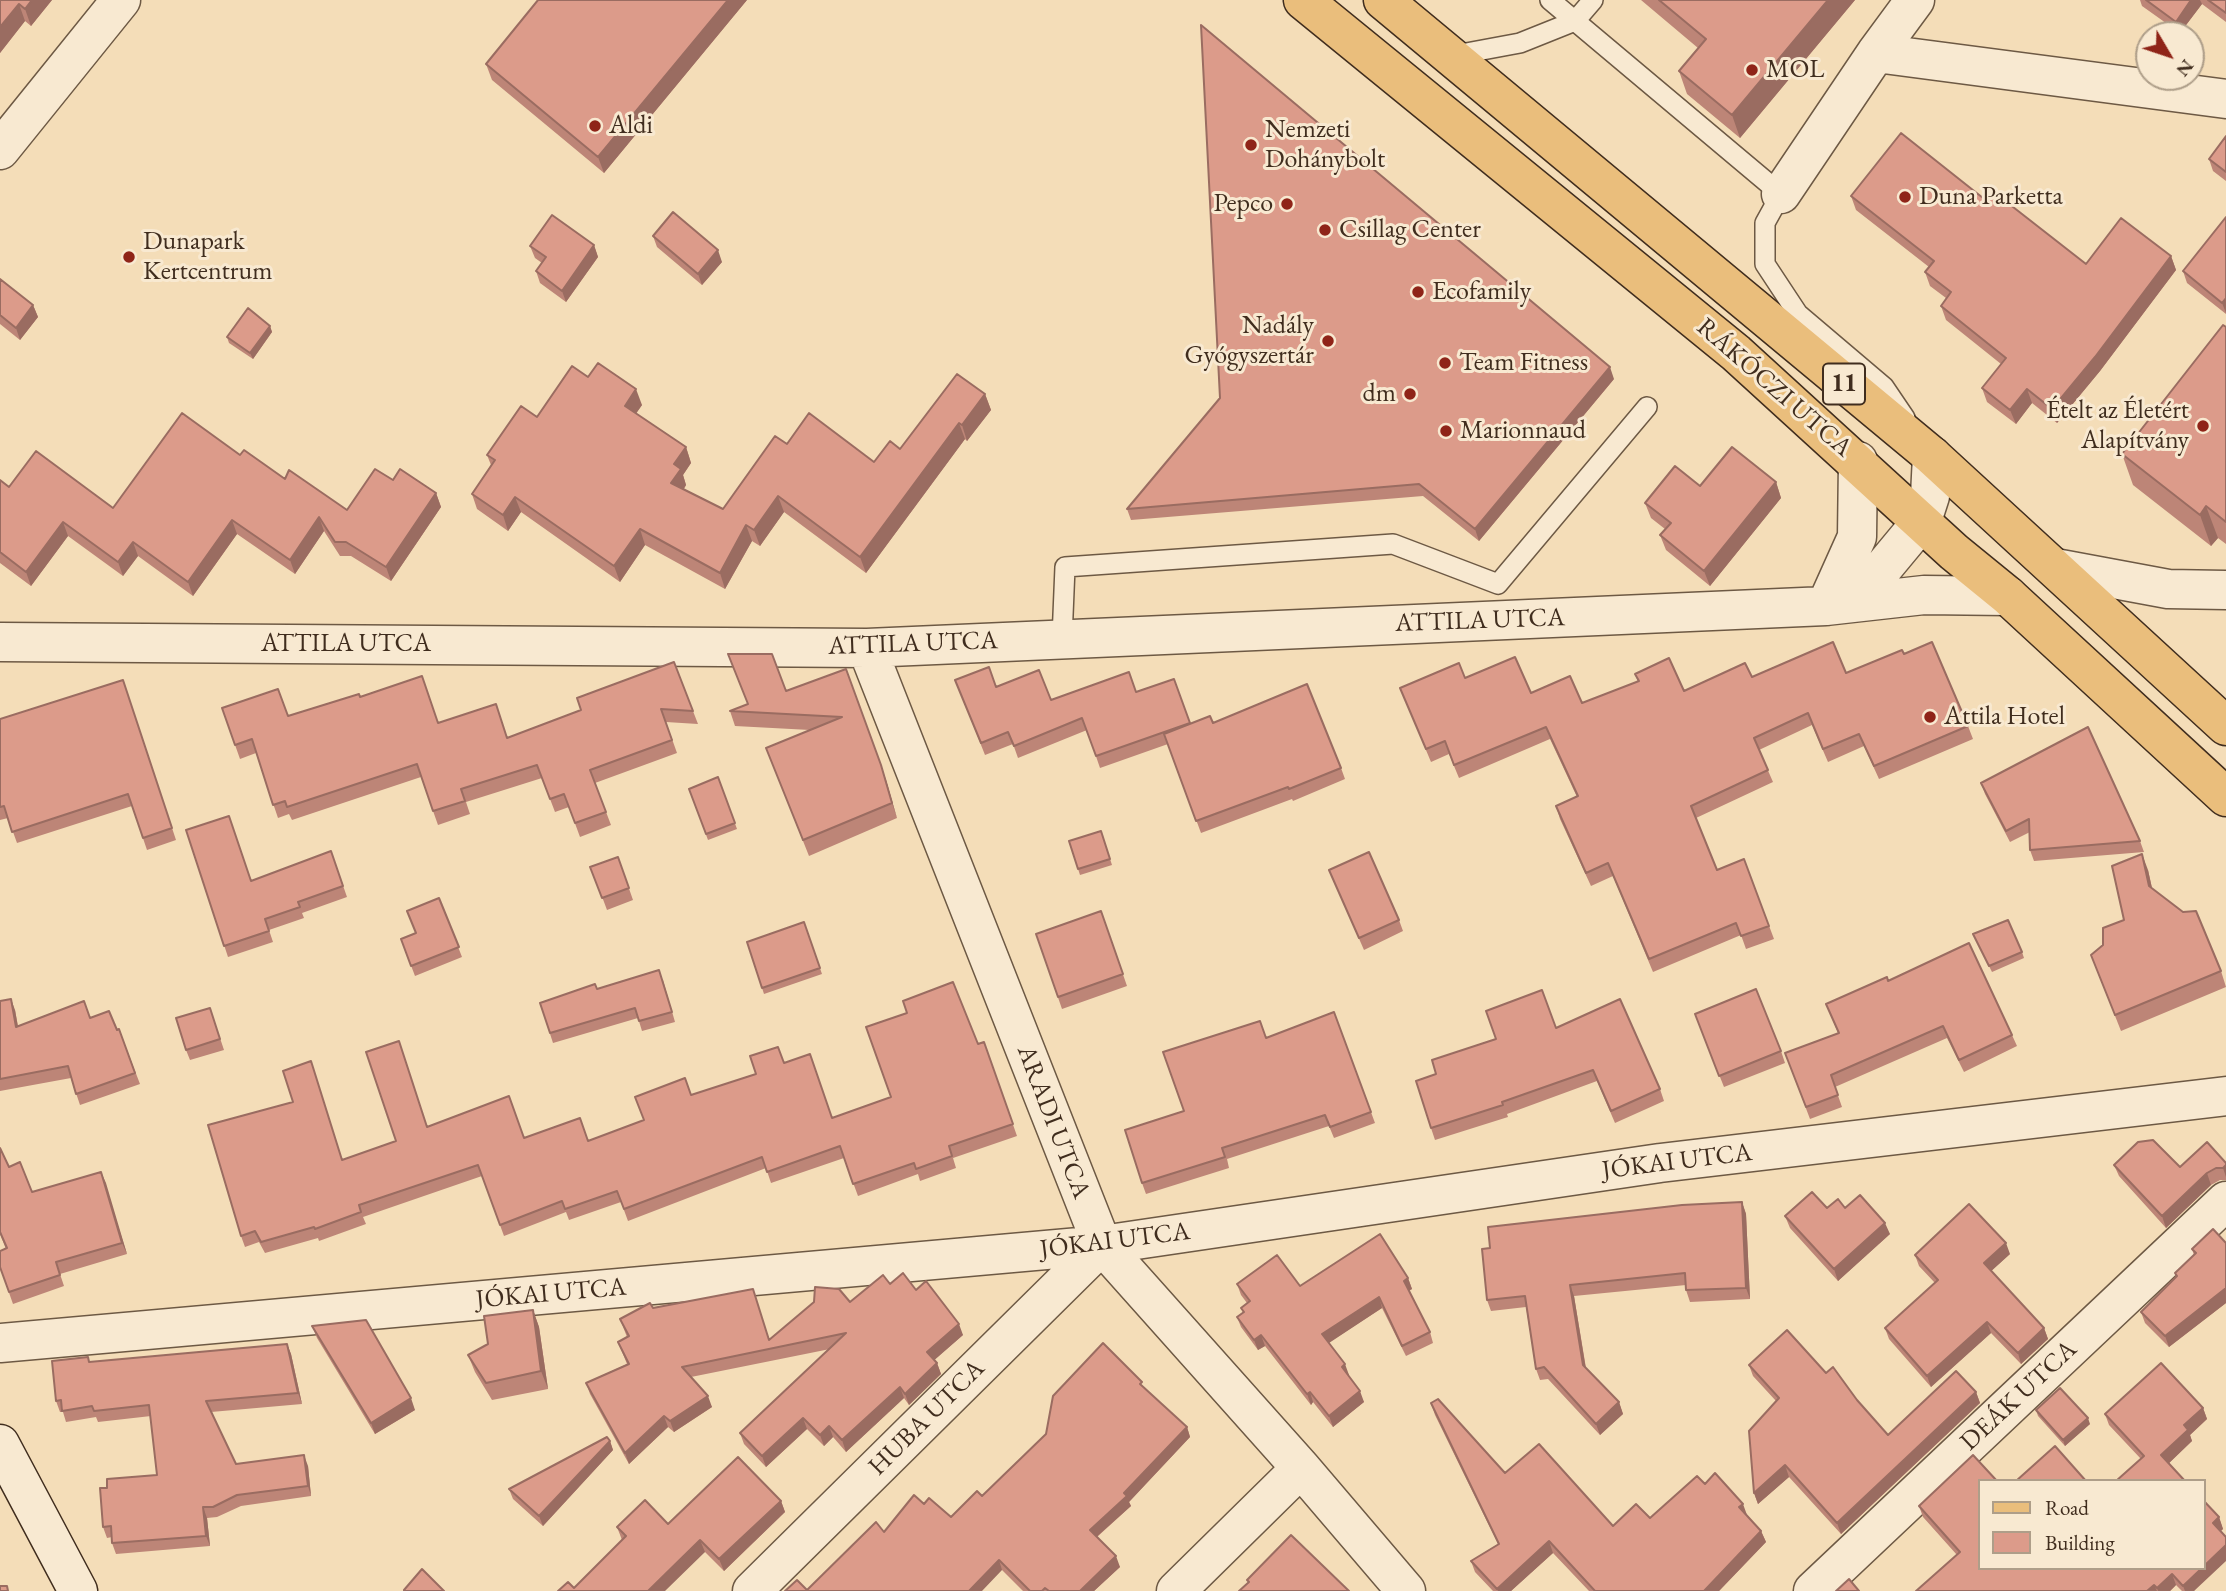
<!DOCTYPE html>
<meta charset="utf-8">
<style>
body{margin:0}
#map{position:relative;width:2226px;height:1591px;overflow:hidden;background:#f4ddb8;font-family:"EB Garamond",serif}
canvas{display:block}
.legend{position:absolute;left:1978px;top:1479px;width:228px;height:91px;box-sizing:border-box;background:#f8e9d1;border:2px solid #ae9e89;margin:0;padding:9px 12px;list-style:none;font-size:21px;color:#402d1e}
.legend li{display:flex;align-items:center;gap:14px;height:35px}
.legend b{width:35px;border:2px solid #ae9e89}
.north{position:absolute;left:2135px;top:21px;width:70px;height:70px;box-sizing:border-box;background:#f8e9d1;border:2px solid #ae9e89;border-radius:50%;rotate:129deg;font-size:19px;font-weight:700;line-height:28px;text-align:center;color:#402d1e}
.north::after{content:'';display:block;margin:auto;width:24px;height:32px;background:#8f2418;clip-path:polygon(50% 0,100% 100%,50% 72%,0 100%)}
</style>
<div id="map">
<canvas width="2226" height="1591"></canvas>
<ul class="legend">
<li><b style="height:9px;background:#eabe7c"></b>Road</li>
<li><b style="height:19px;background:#dc9b8a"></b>Building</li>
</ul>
<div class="north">N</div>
</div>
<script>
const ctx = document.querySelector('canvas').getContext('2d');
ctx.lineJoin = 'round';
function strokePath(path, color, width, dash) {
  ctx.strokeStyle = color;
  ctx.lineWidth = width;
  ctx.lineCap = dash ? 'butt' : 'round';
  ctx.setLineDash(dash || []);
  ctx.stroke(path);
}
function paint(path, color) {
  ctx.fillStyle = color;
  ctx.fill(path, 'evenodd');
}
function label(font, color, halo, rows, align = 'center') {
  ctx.font = font + ' "EB Garamond",serif';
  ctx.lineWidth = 6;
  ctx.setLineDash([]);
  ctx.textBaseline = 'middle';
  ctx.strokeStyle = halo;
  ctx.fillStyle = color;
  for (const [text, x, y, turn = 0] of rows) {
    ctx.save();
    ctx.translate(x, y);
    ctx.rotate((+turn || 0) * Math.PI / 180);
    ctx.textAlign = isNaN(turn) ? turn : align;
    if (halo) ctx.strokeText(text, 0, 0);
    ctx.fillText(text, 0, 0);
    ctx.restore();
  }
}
const lane = new Path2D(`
 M 1550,0 L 1575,21 L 1593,0
 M 1450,56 L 1520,43 L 1575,21 L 1781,194 L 1765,223 L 1765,264 L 1798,314 L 1884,387 L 1905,418
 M 1062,639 L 1065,567 L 1393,544 L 1498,584 L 1647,407`);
const street = new Path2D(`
 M 1876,53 L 2226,99
 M 0,150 L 121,0
 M 1781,194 L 1876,53 L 1915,0
 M 2055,568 L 2168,589 L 2226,590
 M 1834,602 L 1878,574 L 1922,521 L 1930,496 L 1932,456
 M 1826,606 L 1857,537 L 1858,461
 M 0,642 L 867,648 L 1826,606 L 1924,595 L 2008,596
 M 867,648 L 1102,1245 L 1301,1468 L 1406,1591
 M 0,1343 L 1102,1245 L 1660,1163 L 2226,1096
 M 752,1591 L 1102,1245
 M 1176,1591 L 1301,1468
 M 1813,1591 L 2226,1201`);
const secondary = new Path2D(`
 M 0,1444 L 78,1591`);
const primary = new Path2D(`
 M 1303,0 L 1736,353 L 1954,552 L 2008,596 L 2226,797
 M 1383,0 L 1932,456 L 2226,726`);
strokePath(lane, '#6d5944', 22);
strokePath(street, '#6d5944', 41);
strokePath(secondary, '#402d1e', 41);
strokePath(primary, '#402d1e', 41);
strokePath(lane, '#f8e9d1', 19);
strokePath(street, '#f8e9d1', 38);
strokePath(secondary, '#f8e9d1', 38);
strokePath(primary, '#eabe7c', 38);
paint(new Path2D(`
 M 0,0 L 52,0 L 31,26 L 25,21 L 0,53 Z
 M 747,0 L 604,173 L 492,80 L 486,64 Z
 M 1641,0 L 1855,0 L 1740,138 L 1687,94 L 1679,71 L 1698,48 Z
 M 2140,0 L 2226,0 L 2226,22 L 2202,4 L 2180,33 L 2142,6 Z
 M 2226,136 L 2226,181 L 2213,171 L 2209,159 Z
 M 1851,196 L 1983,198 L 2086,264 L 2171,256 L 2176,270 L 2100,371 L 2057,423 L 2032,403 L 2016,424 L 1987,402 L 1982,388 L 2001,364 L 1946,320 L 1941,306 L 1946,298 L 1930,286 L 1925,272 L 1929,267 L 1856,210 Z
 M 2226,217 L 2226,314 L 2187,283 L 2183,271 Z
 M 653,236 L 722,262 L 702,285 L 657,247 Z
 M 594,245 L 598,257 L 566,302 L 540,283 L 536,271 L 542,263 L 535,258 L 530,246 Z
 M 0,279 L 33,305 L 38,317 L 20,340 L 0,324 Z
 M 270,326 L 272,332 L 253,359 L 229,343 L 227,337 Z
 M 2226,327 L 2226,544 L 2218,538 L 2211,546 L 2133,485 L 2122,454 Z
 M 588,377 L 642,405 L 636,413 L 686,447 L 691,463 L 683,475 L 686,485 L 684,489 L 723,509 L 787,444 L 874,462 L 900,449 L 985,394 L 991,410 L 967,441 L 965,439 L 866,573 L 784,512 L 760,546 L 752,541 L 725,589 L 645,545 L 620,582 L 521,512 L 508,531 L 477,509 L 472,494 L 491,465 L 487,455 Z
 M 1614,379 L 1479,541 L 1423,496 L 1131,520 L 1127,509 Z
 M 240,455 L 285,479 L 347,510 L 393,480 L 436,493 L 441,507 L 391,581 L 351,556 L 340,556 L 324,531 L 295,574 L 237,534 L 193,596 L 138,556 L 123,576 L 68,536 L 31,586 L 0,563 L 0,480 L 9,487 L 113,508 Z
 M 1776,482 L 1781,498 L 1710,586 L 1666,550 L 1660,535 L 1665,529 L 1651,518 L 1645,503 Z
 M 728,654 L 786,691 L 846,669 L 886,780 L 897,818 L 809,856 L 766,748 L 810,730 L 735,726 L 730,711 L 748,704 Z
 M 1904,654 L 1968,726 L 1973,739 L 1879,779 L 1864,746 L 1828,762 L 1812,725 L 1759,750 L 1773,782 L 1696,818 L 1717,870 L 1744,859 L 1774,939 L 1746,949 L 1741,935 L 1653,972 L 1613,876 L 1591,886 L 1560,819 L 1556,806 L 1577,797 L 1550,739 L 1459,778 L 1449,754 L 1431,762 L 1400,688 L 1465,678 L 1531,693 L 1582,703 L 1638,682 L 1635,674 L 1684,691 L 1752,677 L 1846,673 Z
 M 674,662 L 698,724 L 666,722 L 677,753 L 595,783 L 611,825 L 580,837 L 569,807 L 555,812 L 542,778 L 466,802 L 470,814 L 438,825 L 421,777 L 292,820 L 289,814 L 278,818 L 256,753 L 240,759 L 222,708 L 288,716 L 439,723 L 507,738 L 581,710 Z
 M 1174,679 L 1190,724 L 1213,723 L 1341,768 L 1345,779 L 1293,801 L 1292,799 L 1201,833 L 1168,744 L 1100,768 L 1087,730 L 1018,758 L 1013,744 L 985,755 L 960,692 L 996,687 L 1051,700 L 1136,692 Z
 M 123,680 L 176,840 L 147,850 L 132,806 L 17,843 L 8,818 L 0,820 L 0,719 Z
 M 718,777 L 737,829 L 708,840 L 689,789 Z
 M 1981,783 L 2140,841 L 2144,852 L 2034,861 L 2030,850 L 2030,832 L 2010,842 L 1985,794 Z
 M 186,830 L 251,881 L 331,851 L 347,897 L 302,913 L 304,918 L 269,930 L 273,942 L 228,957 Z
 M 1101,831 L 1112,865 L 1080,875 L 1069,841 Z
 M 618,857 L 633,900 L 607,910 L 591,867 Z
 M 1329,870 L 1399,920 L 1403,931 L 1364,950 Z
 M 2148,870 L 2152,888 L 2221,971 L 2226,987 L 2121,1031 L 2091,955 L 2103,945 L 2124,920 Z
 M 439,898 L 462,957 L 415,976 L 401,939 L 416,933 Z
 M 1101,911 L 1127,986 L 1062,1009 L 1036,934 Z
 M 804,922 L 822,974 L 764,994 L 747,942 Z
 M 1973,934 L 2022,952 L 2024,958 L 1992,972 Z
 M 663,980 L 675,1022 L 642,1031 L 638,1018 L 553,1043 L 540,1003 L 597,989 Z
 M 1888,981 L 2012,1035 L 2017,1046 L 1964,1072 L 1947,1038 L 1835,1087 L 1842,1107 L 1810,1119 L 1785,1053 L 1838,1033 L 1826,1004 Z
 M 0,1001 L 15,1010 L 18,1026 L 90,1018 L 117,1030 L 119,1029 L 140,1084 L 80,1105 L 71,1078 L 0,1091 Z
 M 210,1008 L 224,1050 L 190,1060 L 186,1050 Z
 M 1334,1012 L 1375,1123 L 1334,1138 L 1329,1126 L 1227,1159 L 1229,1168 L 1146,1194 L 1142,1183 L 1184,1111 L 1266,1038 Z
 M 1695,1014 L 1781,1051 L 1785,1063 L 1724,1087 Z
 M 1556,1028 L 1660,1089 L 1664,1101 L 1615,1123 L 1597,1081 L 1507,1114 L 1508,1117 L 1435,1140 L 1431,1128 L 1436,1074 Z
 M 984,1042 L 1017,1136 L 953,1158 L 956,1168 L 920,1181 L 918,1174 L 858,1196 L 844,1158 L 771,1183 L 766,1168 L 628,1221 L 621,1202 L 569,1220 L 566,1212 L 504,1236 L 482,1176 L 363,1217 L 366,1224 L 319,1241 L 318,1238 L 265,1253 L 259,1242 L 245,1247 L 241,1236 L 343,1160 L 396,1141 L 428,1127 L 524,1138 L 588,1141 L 644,1120 L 691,1095 L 756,1074 L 784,1063 L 832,1118 L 891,1097 L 978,1044 Z
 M 0,1148 L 9,1167 L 32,1192 L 101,1172 L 127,1254 L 60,1274 L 64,1286 L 13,1304 L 0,1267 L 6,1249 L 0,1234 Z
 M 2226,1163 L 2226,1180 L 2220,1180 L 2211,1185 L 2166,1228 L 2119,1176 L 2114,1165 L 2180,1167 Z
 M 1742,1202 L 1746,1214 L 1750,1299 L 1690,1302 L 1686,1290 L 1686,1285 L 1574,1296 L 1586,1368 L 1619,1402 L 1623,1414 L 1600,1435 L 1548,1379 L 1540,1380 L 1536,1369 L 1526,1307 L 1491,1311 L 1487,1300 Z
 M 1827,1208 L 1845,1208 L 1890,1234 L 1838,1281 L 1790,1228 L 1785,1216 Z
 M 2226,1243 L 2226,1303 L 2169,1347 L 2145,1323 L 2141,1312 L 2176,1277 L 2175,1273 L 2194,1255 L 2192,1249 Z
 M 2010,1254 L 1991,1271 L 2044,1328 L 2048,1339 L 2021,1364 L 1991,1333 L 1931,1387 L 1889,1339 L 1885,1328 L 1935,1283 L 1919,1266 L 1915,1255 Z
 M 1408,1278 L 1412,1289 L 1409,1291 L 1430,1332 L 1433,1343 L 1406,1356 L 1382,1308 L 1328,1343 L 1349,1375 L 1348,1376 L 1364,1402 L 1333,1427 L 1313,1402 L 1311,1405 L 1265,1346 L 1258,1350 L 1241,1327 L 1237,1317 L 1243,1313 L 1241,1308 L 1247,1303 L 1241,1295 L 1237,1284 L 1300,1286 Z
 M 890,1284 L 916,1290 L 963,1335 L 934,1360 L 937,1363 L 941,1374 L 909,1405 L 904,1398 L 846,1452 L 833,1437 L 824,1446 L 807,1429 L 766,1467 L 744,1444 L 740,1433 L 830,1349 L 691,1377 L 712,1407 L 674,1432 L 668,1427 L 629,1464 L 590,1394 L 586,1383 L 627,1364 L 618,1342 L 627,1337 L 620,1319 L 653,1308 L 753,1289 L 769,1339 Z
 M 533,1310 L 539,1327 L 548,1389 L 492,1400 L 475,1372 L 468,1355 L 488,1344 Z
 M 312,1326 L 415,1410 L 375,1434 L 317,1338 Z
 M 287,1344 L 291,1354 L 302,1404 L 211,1412 L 236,1464 L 308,1466 L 311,1496 L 241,1506 L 217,1517 L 207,1518 L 210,1546 L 116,1554 L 112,1543 L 112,1537 L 107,1538 L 103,1527 L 107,1488 L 157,1475 L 151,1416 L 98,1422 L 96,1417 L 66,1422 L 63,1412 L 60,1412 L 56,1401 L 90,1362 Z
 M 1749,1365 L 1826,1373 L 1857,1400 L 1888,1435 L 1976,1392 L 1980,1403 L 1841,1534 L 1789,1477 L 1758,1504 L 1754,1493 L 1776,1401 L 1753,1376 Z
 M 1144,1387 L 1187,1427 L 1190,1437 L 1129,1502 L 1131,1506 L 1097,1537 L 1120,1567 L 1094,1591 L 1023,1591 L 1002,1570 L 807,1590 L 884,1532 L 924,1504 L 951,1517 Z
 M 1431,1403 L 1505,1473 L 1613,1526 L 1650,1518 L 1705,1484 L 1747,1515 L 1761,1531 L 1766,1542 L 1719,1591 L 1589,1591 L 1553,1553 L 1511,1591 L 1493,1591 L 1475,1572 L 1471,1561 L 1498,1544 L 1435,1415 Z
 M 2203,1408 L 2207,1419 L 2190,1435 L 2192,1441 L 2169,1463 L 2141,1459 L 2109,1425 L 2105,1414 Z
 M 2036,1410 L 2090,1424 L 2065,1446 L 2038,1416 Z
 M 610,1441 L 613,1450 L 543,1526 L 513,1499 L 509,1489 Z
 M 781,1501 L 785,1512 L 724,1571 L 705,1552 L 574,1588 L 622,1540 L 617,1527 L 668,1524 Z
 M 1919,1506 L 1979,1568 L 2219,1517 L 2223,1529 L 2221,1531 L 2194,1591 L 2182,1591 L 2176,1585 L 2170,1591 L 1916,1591 L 1957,1555 L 1923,1517 Z`), '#bd8577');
paint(new Path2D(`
 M 32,0 L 52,0 L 31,26 L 25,9 Z
 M 728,0 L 747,0 L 604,173 L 598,157 Z
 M 1828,0 L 1855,0 L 1740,138 L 1732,115 Z
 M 2191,0 L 2200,0 L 2202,4 L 2180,33 L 2176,22 Z
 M 19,4 L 25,21 L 0,53 L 0,27 Z
 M 594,245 L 598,257 L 566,302 L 562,291 Z
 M 718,250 L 722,262 L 702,285 L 698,274 Z
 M 2171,256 L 2176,270 L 2100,371 L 2057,423 L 2052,409 Z
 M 2226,298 L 2226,313 L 2222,303 Z
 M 33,305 L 38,317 L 20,340 L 16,328 Z
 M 270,326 L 272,332 L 253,359 L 250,353 Z
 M 1610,367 L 1614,379 L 1479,541 L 1475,529 Z
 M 636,389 L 642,405 L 631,421 L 625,406 Z
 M 2027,389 L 2032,403 L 2016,424 L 2010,410 Z
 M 985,394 L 991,410 L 967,441 L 962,425 Z
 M 959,423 L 965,439 L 866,573 L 860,557 Z
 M 686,447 L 691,463 L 683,475 L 686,485 L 677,499 L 671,483 L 674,464 Z
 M 1776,482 L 1781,498 L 1710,586 L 1704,571 Z
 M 436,493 L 441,507 L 391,581 L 386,567 Z
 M 778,496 L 784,512 L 760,546 L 754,530 Z
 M 515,497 L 521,512 L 508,531 L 503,515 Z
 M 2206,506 L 2218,538 L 2211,546 L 2200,515 Z
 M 319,517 L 324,531 L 295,574 L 290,560 Z
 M 232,520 L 237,534 L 193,596 L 188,582 Z
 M 63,522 L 68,536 L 31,586 L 26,572 Z
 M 746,525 L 752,541 L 725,589 L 720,573 Z
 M 640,529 L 645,545 L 620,582 L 614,566 Z
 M 133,542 L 138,556 L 123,576 L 118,562 Z
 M 846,669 L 886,780 L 897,818 L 892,803 Z
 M 2142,854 L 2148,870 L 2155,902 L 2149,886 Z
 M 11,999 L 15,1010 L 20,1039 L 16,1027 Z
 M 2226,1165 L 2226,1177 L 2223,1168 Z
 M 101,1172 L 106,1183 L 127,1254 L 122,1243 Z
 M 2207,1173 L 2211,1185 L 2166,1228 L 2162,1216 Z
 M 1742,1202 L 1746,1214 L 1750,1299 L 1746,1288 Z
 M 1885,1223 L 1890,1234 L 1838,1281 L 1834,1269 Z
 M 2006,1243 L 2010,1254 L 1988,1274 L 1984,1263 Z
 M 1408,1278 L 1412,1289 L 1408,1291 L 1404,1281 Z
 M 1570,1285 L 1574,1296 L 1587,1376 L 1583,1365 Z
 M 2226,1288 L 2226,1303 L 2169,1347 L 2165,1336 Z
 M 1379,1297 L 1382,1308 L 1326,1345 L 1322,1334 Z
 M 533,1310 L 539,1327 L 548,1389 L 541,1371 Z
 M 1987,1322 L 1991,1333 L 1931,1387 L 1927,1376 Z
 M 959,1324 L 963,1335 L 931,1363 L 927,1352 Z
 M 2044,1328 L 2048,1339 L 2021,1364 L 2018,1353 Z
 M 1261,1335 L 1265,1346 L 1258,1350 L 1254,1340 Z
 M 287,1344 L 291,1354 L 302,1404 L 298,1393 Z
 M 937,1363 L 941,1374 L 909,1405 L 905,1394 Z
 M 1345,1364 L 1349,1375 L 1345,1378 L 1342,1367 Z
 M 900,1387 L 904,1398 L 846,1452 L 842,1440 Z
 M 1360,1391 L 1364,1402 L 1333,1427 L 1329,1416 Z
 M 1310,1392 L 1313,1402 L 1311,1405 L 1307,1394 Z
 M 1976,1392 L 1980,1403 L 1841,1534 L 1837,1523 Z
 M 708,1396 L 712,1407 L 674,1432 L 670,1421 Z
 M 411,1398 L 415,1410 L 375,1434 L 371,1423 Z
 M 1619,1402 L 1623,1414 L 1600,1435 L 1596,1424 Z
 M 2203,1408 L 2207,1419 L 2190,1435 L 2192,1441 L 2165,1467 L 2161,1455 L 2184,1425 Z
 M 664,1416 L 668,1427 L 629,1464 L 625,1453 Z
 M 803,1418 L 807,1429 L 766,1467 L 762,1456 Z
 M 2088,1418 L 2090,1424 L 2065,1446 L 2063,1440 Z
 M 829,1426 L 833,1437 L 824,1446 L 820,1435 Z
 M 1187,1427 L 1190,1437 L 1129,1502 L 1131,1506 L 1093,1540 L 1090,1530 Z
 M 610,1441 L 613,1450 L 543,1526 L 539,1516 Z
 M 304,1455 L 308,1466 L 311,1496 L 308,1486 Z
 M 1785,1465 L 1789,1477 L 1758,1504 L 1754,1493 Z
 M 781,1501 L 785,1512 L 724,1571 L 719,1559 Z
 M 1743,1504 L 1747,1515 L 1739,1507 Z
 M 203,1507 L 207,1518 L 210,1546 L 206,1536 Z
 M 2219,1517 L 2223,1529 L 2217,1534 L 2213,1523 Z
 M 1761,1531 L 1766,1542 L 1719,1591 L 1704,1591 Z
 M 700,1540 L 705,1552 L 665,1591 L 648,1591 Z
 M 1549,1541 L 1553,1553 L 1511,1591 L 1498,1591 L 1497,1589 Z
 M 2226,1545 L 2226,1561 L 2194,1591 L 2185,1591 L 2183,1586 L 2202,1568 L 2203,1568 L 2203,1567 Z
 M 1116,1556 L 1120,1567 L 1094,1591 L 1080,1591 Z
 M 999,1560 L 1002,1570 L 982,1591 L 969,1591 Z
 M 2172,1574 L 2176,1585 L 2170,1591 L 2158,1591 L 2157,1588 Z
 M 2154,1585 L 2157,1591 L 2147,1591 Z`), '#9a6c61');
const building = new Path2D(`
 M 0,0 L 32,0 L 25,9 L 19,4 L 0,27 Z
 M 538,0 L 728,0 L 598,157 L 486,64 Z
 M 1659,0 L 1828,0 L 1732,115 L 1679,71 L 1706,39 Z
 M 2146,0 L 2191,0 L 2176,22 Z
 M 2208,0 L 2226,0 L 2226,13 Z
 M 1201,25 L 1610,367 L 1475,529 L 1419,484 L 1127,509 L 1220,398 Z
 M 1901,133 L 1983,198 L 1990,189 L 2086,264 L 2121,218 L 2171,256 L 2095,357 L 2052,409 L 2027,389 L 2010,410 L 1982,388 L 2006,358 L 1941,306 L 1951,292 L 1925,272 L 1934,261 L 1851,196 Z
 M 2226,136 L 2226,172 L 2209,159 Z
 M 673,212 L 718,250 L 698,274 L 653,236 Z
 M 552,215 L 594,245 L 562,291 L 536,271 L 546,257 L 530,246 Z
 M 2226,217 L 2226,298 L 2222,303 L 2183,271 Z
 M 0,279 L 33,305 L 16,328 L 0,315 Z
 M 248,308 L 270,326 L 250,353 L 227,337 Z
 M 2223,325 L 2226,327 L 2226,522 L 2206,506 L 2200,515 L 2122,454 Z
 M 598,363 L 636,389 L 625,406 L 686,447 L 674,464 L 681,469 L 671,483 L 723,509 L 775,436 L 787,444 L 809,413 L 874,462 L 890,441 L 900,449 L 957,374 L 985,394 L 962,425 L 959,423 L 860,557 L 778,496 L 754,530 L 746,525 L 720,573 L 640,529 L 614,566 L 515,497 L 503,515 L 472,494 L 495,460 L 487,455 L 521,406 L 537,417 L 572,366 L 588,377 Z
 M 182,413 L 240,455 L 244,450 L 285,479 L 289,470 L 347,510 L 375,469 L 393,480 L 400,469 L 436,493 L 386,567 L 346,542 L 335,542 L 319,517 L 290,560 L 232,520 L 188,582 L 133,542 L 118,562 L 63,522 L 26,572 L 0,552 L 0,480 L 9,487 L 36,451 L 113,508 Z
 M 1732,447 L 1776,482 L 1704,571 L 1660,535 L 1671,523 L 1645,503 L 1675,466 L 1700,486 Z
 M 1833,642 L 1846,673 L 1902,650 L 1904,654 L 1932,642 L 1968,726 L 1874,766 L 1859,734 L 1823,749 L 1808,713 L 1754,738 L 1768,770 L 1691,806 L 1717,870 L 1744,859 L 1769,926 L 1741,936 L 1736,923 L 1649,959 L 1608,863 L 1586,873 L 1556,806 L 1578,796 L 1546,727 L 1454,765 L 1445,741 L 1426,749 L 1400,688 L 1459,663 L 1465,678 L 1515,657 L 1531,693 L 1570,676 L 1582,703 L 1639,681 L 1635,674 L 1669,658 L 1684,691 L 1745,663 L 1752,677 Z
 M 728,654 L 772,654 L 786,691 L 846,669 L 881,765 L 892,803 L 803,840 L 766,748 L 842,717 L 730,711 L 748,704 Z
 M 674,662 L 693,711 L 661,709 L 672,740 L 590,770 L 606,812 L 575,823 L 564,794 L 550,799 L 537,765 L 461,789 L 465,801 L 433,811 L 417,764 L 287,807 L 285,801 L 273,805 L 252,739 L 235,745 L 222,708 L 278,689 L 288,716 L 359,694 L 360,697 L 422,676 L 438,723 L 496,704 L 507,738 L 581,710 L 577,698 Z
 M 989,667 L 996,687 L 1039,670 L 1051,700 L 1129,672 L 1136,692 L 1174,679 L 1190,723 L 1096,756 L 1082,718 L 1014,746 L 1008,732 L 981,743 L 955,680 Z
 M 123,680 L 172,828 L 143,838 L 128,794 L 12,832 L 4,806 L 0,807 L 0,719 Z
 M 1307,684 L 1341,768 L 1289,789 L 1288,787 L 1196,821 L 1164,734 L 1210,716 L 1213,723 Z
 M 2088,727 L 2140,841 L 2030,850 L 2029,819 L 2006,831 L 1981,783 Z
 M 718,777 L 735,823 L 706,834 L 689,789 Z
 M 229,816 L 251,881 L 331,851 L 343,886 L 298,902 L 300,907 L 265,919 L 269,931 L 224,946 L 186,830 Z
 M 1101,831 L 1110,859 L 1078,869 L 1069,841 Z
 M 1369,852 L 1399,920 L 1359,938 L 1329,870 Z
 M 2142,854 L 2149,886 L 2183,912 L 2196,911 L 2221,971 L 2115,1015 L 2091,955 L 2103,945 L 2103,928 L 2124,920 L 2112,866 Z
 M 618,857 L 629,888 L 602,898 L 590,867 Z
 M 439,898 L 459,947 L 411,966 L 401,939 L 416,933 L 407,911 Z
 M 1101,911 L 1123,974 L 1058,997 L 1036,934 Z
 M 2008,920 L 2022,952 L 1989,966 L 1973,934 Z
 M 804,922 L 820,968 L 762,988 L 747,942 Z
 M 1969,943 L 2012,1035 L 1959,1060 L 1943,1026 L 1831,1075 L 1838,1095 L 1806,1107 L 1785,1053 L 1839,1033 L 1826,1004 L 1887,977 L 1888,981 Z
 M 659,970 L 672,1012 L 639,1021 L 635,1008 L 550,1033 L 540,1003 L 595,984 L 597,989 Z
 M 953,982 L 978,1044 L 984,1042 L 1013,1124 L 949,1146 L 952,1156 L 916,1169 L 914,1163 L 853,1184 L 840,1146 L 767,1172 L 762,1157 L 624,1209 L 617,1191 L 565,1209 L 562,1201 L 500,1225 L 478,1165 L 359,1205 L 361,1212 L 315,1229 L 314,1227 L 261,1242 L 255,1231 L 241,1236 L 208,1125 L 293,1102 L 283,1071 L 311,1061 L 342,1160 L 396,1141 L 366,1052 L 399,1041 L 427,1127 L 509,1096 L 524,1138 L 580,1118 L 588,1141 L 644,1120 L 635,1097 L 685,1078 L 691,1095 L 756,1074 L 750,1056 L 778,1047 L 784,1063 L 810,1054 L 832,1118 L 891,1097 L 866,1027 L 907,1013 L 903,1001 Z
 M 1756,989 L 1781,1051 L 1719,1076 L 1695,1014 Z
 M 1542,990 L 1556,1028 L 1620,999 L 1660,1089 L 1611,1111 L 1593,1070 L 1502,1102 L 1503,1105 L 1431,1128 L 1416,1081 L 1436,1074 L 1432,1060 L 1496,1039 L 1486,1011 Z
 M 11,999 L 16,1027 L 84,1001 L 90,1018 L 109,1011 L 117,1030 L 119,1029 L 135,1073 L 76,1094 L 68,1066 L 0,1079 L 0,1001 Z
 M 210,1008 L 220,1039 L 186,1050 L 176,1018 Z
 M 1334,1012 L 1371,1112 L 1330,1127 L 1325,1115 L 1222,1148 L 1225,1157 L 1142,1183 L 1125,1130 L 1184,1111 L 1163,1052 L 1260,1021 L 1266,1038 Z
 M 2153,1140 L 2180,1167 L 2207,1142 L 2226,1163 L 2226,1165 L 2223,1168 L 2216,1168 L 2207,1173 L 2162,1216 L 2114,1165 L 2138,1142 Z
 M 0,1148 L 9,1167 L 20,1162 L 32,1192 L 101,1172 L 122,1243 L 56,1262 L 60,1275 L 9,1292 L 0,1267 L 0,1251 L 7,1248 L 0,1232 Z
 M 1812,1192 L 1827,1208 L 1838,1199 L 1845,1208 L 1860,1195 L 1885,1223 L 1834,1269 L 1785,1216 Z
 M 1742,1202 L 1746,1288 L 1686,1290 L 1685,1273 L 1570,1285 L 1583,1365 L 1619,1402 L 1596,1424 L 1544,1367 L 1536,1369 L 1525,1296 L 1487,1300 L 1482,1249 L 1490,1248 L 1488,1227 L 1682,1205 Z
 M 1969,1204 L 2006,1243 L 1984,1263 L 2044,1328 L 2018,1353 L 1987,1322 L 1927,1376 L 1885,1328 L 1938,1280 L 1915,1255 Z
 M 2213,1229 L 2226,1243 L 2226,1288 L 2165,1336 L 2141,1312 L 2177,1276 L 2175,1273 L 2196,1253 L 2192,1249 Z
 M 1380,1234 L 1408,1278 L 1404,1281 L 1430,1332 L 1402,1346 L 1379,1297 L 1322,1334 L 1345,1364 L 1342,1367 L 1360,1391 L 1329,1416 L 1310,1392 L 1307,1394 L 1261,1335 L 1254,1340 L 1237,1317 L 1244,1312 L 1241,1308 L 1250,1301 L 1237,1284 L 1277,1255 L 1300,1286 Z
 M 903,1273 L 916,1290 L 926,1281 L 959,1324 L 927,1352 L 937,1363 L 905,1394 L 900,1387 L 842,1440 L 829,1426 L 820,1435 L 803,1418 L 762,1456 L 740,1433 L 846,1333 L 682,1367 L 708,1396 L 670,1421 L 664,1416 L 625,1453 L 586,1383 L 629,1364 L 618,1342 L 629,1336 L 620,1319 L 650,1303 L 653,1308 L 753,1289 L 769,1340 L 814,1302 L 815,1287 L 839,1289 L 850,1302 L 883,1275 L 890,1284 Z
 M 533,1310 L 541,1371 L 486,1383 L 468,1355 L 488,1344 L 484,1316 Z
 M 366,1320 L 411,1398 L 371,1423 L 312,1326 Z
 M 1787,1330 L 1826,1373 L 1833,1367 L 1857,1400 L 1888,1435 L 1956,1371 L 1976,1392 L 1837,1523 L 1785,1465 L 1754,1493 L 1749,1431 L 1779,1398 L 1749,1365 Z
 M 1103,1343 L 1142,1382 L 1140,1384 L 1187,1427 L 1124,1493 L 1127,1496 L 1090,1530 L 1116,1556 L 1080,1591 L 1049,1591 L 1045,1588 L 1042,1591 L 1030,1591 L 999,1560 L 969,1591 L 785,1591 L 797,1580 L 807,1590 L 876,1522 L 884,1532 L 914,1495 L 924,1504 L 929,1498 L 951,1517 L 977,1491 L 982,1496 L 1046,1434 L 1053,1396 Z
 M 287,1344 L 298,1393 L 206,1401 L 236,1464 L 304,1455 L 308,1486 L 237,1495 L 213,1507 L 203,1507 L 206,1536 L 112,1543 L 111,1526 L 103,1527 L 100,1488 L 107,1488 L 107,1479 L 157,1475 L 149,1405 L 94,1411 L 92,1406 L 62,1411 L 61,1400 L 56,1401 L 52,1361 L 88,1357 L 89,1362 Z
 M 2161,1363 L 2203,1408 L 2184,1425 L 2188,1430 L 2161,1455 L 2185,1481 L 2116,1481 L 2144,1456 L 2105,1414 Z
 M 2060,1388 L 2088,1418 L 2063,1440 L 2036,1410 Z
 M 1438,1399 L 1505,1473 L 1539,1444 L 1613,1526 L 1636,1504 L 1650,1518 L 1697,1476 L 1705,1484 L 1715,1473 L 1743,1504 L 1739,1507 L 1761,1531 L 1704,1591 L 1595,1591 L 1549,1541 L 1497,1589 L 1471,1561 L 1499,1544 L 1431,1403 Z
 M 607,1437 L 610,1441 L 539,1516 L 509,1489 Z
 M 2055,1446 L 2086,1481 L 2016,1481 Z
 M 1973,1455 L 1997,1481 L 1979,1481 L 1979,1568 L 2202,1568 L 2183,1586 L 2172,1574 L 2157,1588 L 2154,1585 L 2147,1591 L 1916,1591 L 1960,1552 L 1919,1506 Z
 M 738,1457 L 781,1501 L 719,1559 L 700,1540 L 648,1591 L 558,1591 L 568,1582 L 574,1588 L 626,1536 L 617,1527 L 645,1500 L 668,1524 Z
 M 2203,1500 L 2219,1517 L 2213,1523 L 2226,1537 L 2226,1545 L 2203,1567 Z
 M 1291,1535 L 1349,1591 L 1239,1591 L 1249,1582 L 1247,1580 Z
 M 422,1569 L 444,1591 L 404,1591 L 404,1590 Z
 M 1849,1579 L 1859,1591 L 1836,1591 Z
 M 0,1586 L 7,1586 L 8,1591 L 0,1591 Z`);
paint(building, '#dc9b8a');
strokePath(building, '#9a6c61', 2);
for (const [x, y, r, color] of [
 [1752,70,7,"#8f2418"],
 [595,126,7,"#8f2418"],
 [1251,145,7,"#8f2418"],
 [1905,197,7,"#8f2418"],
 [1287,204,7,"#8f2418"],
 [1325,230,7,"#8f2418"],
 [129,257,7,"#8f2418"],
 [1418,292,7,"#8f2418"],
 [1328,341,7,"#8f2418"],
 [1445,363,7,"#8f2418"],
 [1410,394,7,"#8f2418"],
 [2203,426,7,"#8f2418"],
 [1446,431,7,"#8f2418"],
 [1930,717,7,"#8f2418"]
]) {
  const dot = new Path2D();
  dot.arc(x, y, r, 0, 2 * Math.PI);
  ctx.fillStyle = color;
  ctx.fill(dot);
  strokePath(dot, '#f8e9d1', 2.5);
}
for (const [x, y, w] of [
 [1844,384,42]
]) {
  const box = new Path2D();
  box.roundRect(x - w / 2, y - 20.5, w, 41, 5);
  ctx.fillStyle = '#f8e9d1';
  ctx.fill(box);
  strokePath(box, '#402d1e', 2);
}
label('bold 24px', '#402d1e', null, [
 ["11",1844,384]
]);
label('26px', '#402d1e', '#f8e9d1', [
 ["MOL",1766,70],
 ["Aldi",609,126],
 ["Nemzeti",1265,130],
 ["Dohánybolt",1265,160],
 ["Duna Parketta",1919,197],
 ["Pepco",1273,204,"right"],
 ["Csillag Center",1339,230],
 ["Dunapark",143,242],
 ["Kertcentrum",143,272],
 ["Ecofamily",1432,292],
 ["Nadály",1314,326,"right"],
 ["Gyógyszertár",1314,356,"right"],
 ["Team Fitness",1459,363],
 ["dm",1396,394,"right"],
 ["Ételt az Életért",2189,411,"right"],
 ["Alapítvány",2189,441,"right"],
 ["Marionnaud",1460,431],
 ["Attila Hotel",1944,717]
], 'left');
label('26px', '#402d1e', '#f8e9d1', [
 ["RÁKÓCZI UTCA",1774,388,41],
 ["ATTILA UTCA",1480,621,-2],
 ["ATTILA UTCA",346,644],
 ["ATTILA UTCA",913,644,-2],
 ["ARADI UTCA",1053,1122,69],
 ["JÓKAI UTCA",1677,1162,-7],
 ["JÓKAI UTCA",1115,1241,-7],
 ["JÓKAI UTCA",551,1294,-5],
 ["DEÁK UTCA",2019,1396,-43],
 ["HUBA UTCA",927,1418,-45]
]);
</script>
